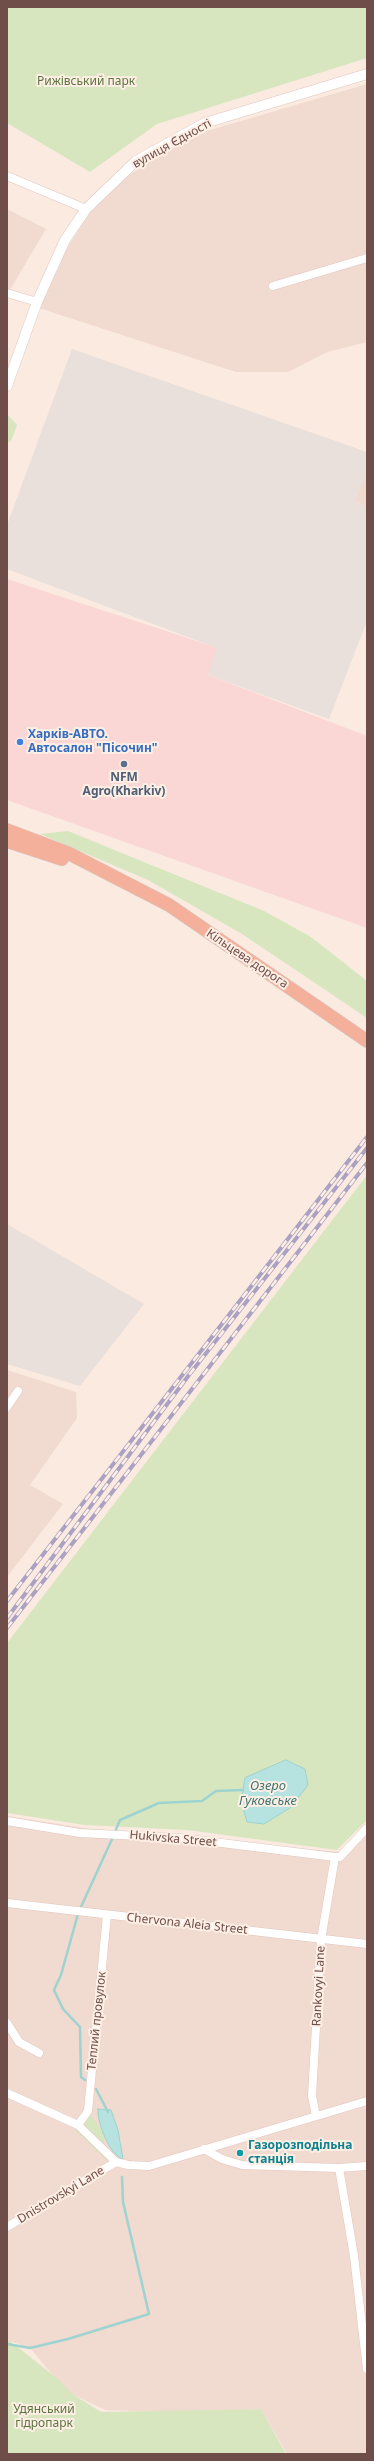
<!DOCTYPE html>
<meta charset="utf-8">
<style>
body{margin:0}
#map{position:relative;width:374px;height:2461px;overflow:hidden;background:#faeae0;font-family:"Noto Sans",sans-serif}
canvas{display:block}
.frame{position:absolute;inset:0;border:8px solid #6f4e49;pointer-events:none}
</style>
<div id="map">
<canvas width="374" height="2461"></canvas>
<div class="frame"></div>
</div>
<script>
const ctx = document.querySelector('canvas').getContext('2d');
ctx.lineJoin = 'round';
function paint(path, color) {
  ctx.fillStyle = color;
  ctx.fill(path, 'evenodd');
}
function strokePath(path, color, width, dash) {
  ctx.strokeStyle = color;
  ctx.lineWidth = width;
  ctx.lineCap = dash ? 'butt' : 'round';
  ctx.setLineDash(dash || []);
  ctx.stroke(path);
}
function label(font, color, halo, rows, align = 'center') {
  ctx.font = font + ' "Noto Sans",sans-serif';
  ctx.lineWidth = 4;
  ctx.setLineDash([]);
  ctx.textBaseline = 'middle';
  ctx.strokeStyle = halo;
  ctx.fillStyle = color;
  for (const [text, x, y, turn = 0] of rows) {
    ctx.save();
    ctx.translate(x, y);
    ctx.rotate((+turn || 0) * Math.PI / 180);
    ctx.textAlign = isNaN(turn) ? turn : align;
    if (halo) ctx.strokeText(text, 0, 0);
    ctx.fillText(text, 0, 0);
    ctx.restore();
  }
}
paint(new Path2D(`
 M 367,84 L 367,342 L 327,352 L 288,372 L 236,372 L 39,308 L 64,253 L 90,212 L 124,179 L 155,158 L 207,131 Z
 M 7,209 L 46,229 L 7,295 Z
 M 367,471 L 367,507 L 354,501 Z
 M 7,1370 L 76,1392 L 77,1418 L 30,1485 L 63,1504 L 7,1577 Z
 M 7,1816 L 85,1828 L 340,1852 L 367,1825 L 367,2454 L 287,2454 L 261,2409 L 196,2413 L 106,2410 L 67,2392 L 30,2348 L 7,2340 Z`), '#f1dacf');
paint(new Path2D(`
 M 7,579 L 218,648 L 208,675 L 367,736 L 367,928 L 7,800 Z`), '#fad7d4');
paint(new Path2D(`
 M 72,349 L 367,452 L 367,471 L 354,501 L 367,507 L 367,621 L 329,719 L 208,675 L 217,648 L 7,569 L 7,525 Z
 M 7,1224 L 144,1304 L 80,1386 L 7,1364 Z`), '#e9dfdb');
paint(new Path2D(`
 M 7,7 L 367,7 L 367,58 L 157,124 L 90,172 L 7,123 Z
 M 7,414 L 17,425 L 11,441 L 7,443 Z
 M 68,831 L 264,911 L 311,937 L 367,981 L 367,1018 L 242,934 L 148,880 L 40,834 Z
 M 367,1175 L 367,1820 L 337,1850 L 187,1830 L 85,1825 L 7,1813 L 7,1643 Z
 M 88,2111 L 103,2132 L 106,2160 L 74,2129 Z
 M 7,2341 L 10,2341 L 58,2379 L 74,2395 L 101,2412 L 261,2409 L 286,2454 L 7,2454 Z`), '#d8e6c0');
const water = new Path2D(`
 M 286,1760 L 305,1769 L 308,1785 L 290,1808 L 264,1824 L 247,1822 L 241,1801 L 245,1778 Z
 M 98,2109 L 111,2110 L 118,2130 L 123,2159 C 109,2155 97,2122 98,2109 Z`);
paint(water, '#b6e2df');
strokePath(water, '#9dd3d0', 1);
strokePath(new Path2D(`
 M 115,1832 L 120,1820 L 159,1803 L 202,1801 L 216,1791 L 243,1790
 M 80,1909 L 113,1837
 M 78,1914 L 61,1975 L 54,1990 L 63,2009 L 80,2027 L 81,2077 L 85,2080
 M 96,2089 L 108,2112
 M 7,2344 L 30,2348 L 68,2339 L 149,2314 L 123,2202 L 122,2177`), '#9dd3d0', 2.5);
const minor = new Path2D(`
 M 7,176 L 86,209
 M 273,286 L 367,258
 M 7,293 L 37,302
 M 7,1407 L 18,1391
 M 7,1821 L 80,1833 L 181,1838 L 335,1857 L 340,1857 L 367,1828
 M 7,1903 L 367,1944
 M 7,2023 L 19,2042 L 39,2053
 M 7,2093 L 78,2125 L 116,2162 L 128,2165 L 149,2166 L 367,2101
 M 316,2116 L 312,2096 L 321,1940 L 335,1857
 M 78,2125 L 88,2111 L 107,1915
 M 204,2149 L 222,2159 L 242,2165 L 339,2168 L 367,2166
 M 339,2168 L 354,2256 L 367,2369
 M 7,2227 L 116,2162`);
const tertiary = new Path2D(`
 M 7,386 L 37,302 L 65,240 L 86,209 L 136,161 L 205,123 L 367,74`);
const trunk = new Path2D(`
 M 7,830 L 68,853 L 169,905 L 367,1041
 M 7,841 L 62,859`);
strokePath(minor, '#e0c7c0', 9);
strokePath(tertiary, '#e0c7c0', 11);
strokePath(trunk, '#d4cac8', 14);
strokePath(minor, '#fff', 8);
strokePath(tertiary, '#fff', 10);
strokePath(trunk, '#f4b09a', 13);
const rail = new Path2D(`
 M 7,1601 L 367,1137
 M 7,1618 L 189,1375 L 367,1148
 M 7,1628 L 367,1163`);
strokePath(rail, '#aba1c2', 4);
strokePath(rail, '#feefe5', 2.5, [8]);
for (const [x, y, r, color] of [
 [20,742,4,"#3f7fe0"],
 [124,764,4,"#5c6f8a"],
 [240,2153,4,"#0f9aa8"]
]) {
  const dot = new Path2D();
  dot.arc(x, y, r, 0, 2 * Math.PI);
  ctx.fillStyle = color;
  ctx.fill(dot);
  strokePath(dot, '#feefe5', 1.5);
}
label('12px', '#5c7542', '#feefe5', [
 ["Рижівський парк",86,82],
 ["Удянський",44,2410],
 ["гідропарк",44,2424]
]);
label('12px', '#6f4e49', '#feefe5', [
 ["вулиця Єдності",172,144,-29],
 ["Кільцева дорога",247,959,34],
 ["Hukivska Street",173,1839,5],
 ["Chervona Aleia Street",187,1924,6],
 ["Rankovyi Lane",319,1986,-87],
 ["Теплий провулок",97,2021,-84],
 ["Dnistrovskyi Lane",61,2195,-31]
]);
label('bold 12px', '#366cbe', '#feefe5', [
 ["Харків-АВТО.",28,735],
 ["Автосалон \"Пісочин\"",28,749]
], 'left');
label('bold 12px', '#4e5e75', '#feefe5', [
 ["NFM",124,778],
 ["Agro(Kharkiv)",124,792]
]);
label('bold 12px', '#0d838f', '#feefe5', [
 ["Газорозподільна",248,2146],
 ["станція",248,2160]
], 'left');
label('italic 13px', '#3f7572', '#feefe5', [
 ["Озеро",268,1786],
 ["Гуковське",268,1801]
]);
</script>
